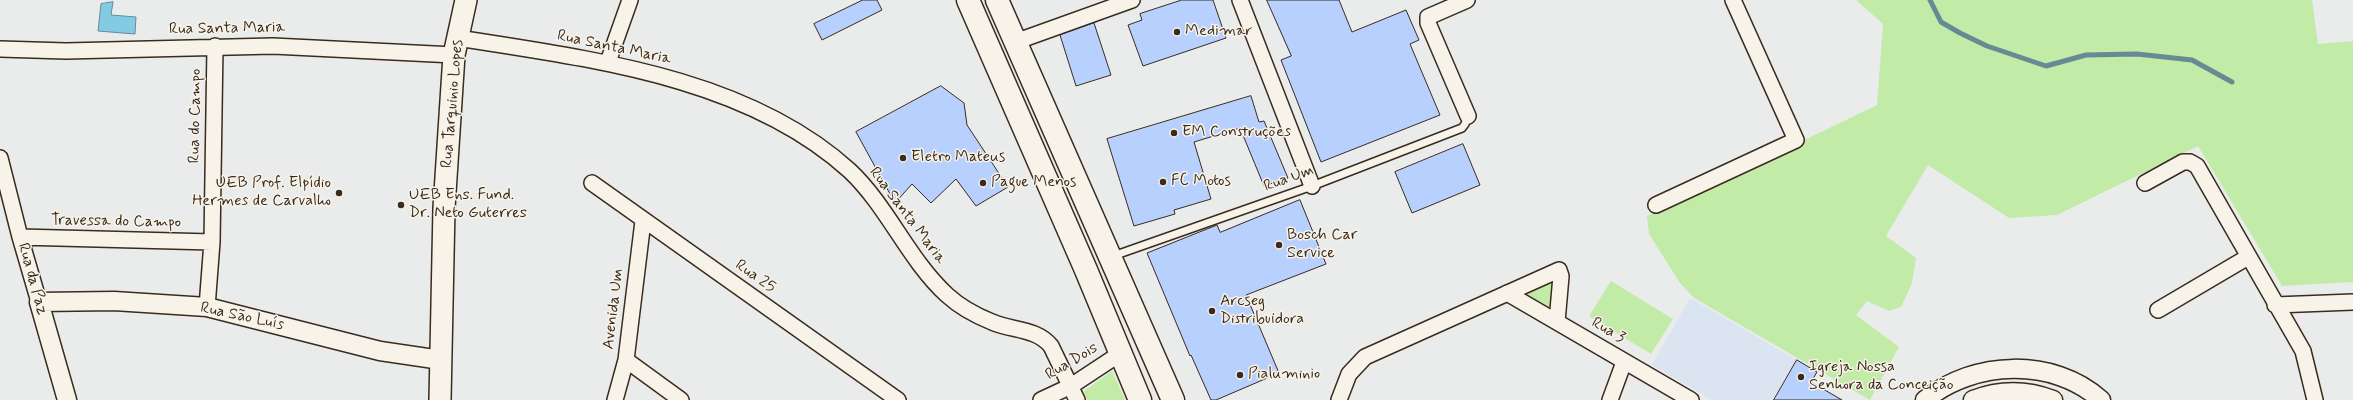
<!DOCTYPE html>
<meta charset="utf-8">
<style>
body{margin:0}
canvas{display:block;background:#eaecec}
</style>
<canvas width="2353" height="400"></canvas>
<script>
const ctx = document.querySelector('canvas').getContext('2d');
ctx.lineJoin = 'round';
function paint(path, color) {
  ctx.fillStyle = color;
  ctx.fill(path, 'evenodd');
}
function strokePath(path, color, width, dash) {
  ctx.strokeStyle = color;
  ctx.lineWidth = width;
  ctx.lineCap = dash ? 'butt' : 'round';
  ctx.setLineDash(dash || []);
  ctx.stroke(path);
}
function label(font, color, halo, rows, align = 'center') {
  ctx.font = font + ' Mynerve,sans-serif';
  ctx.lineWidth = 3;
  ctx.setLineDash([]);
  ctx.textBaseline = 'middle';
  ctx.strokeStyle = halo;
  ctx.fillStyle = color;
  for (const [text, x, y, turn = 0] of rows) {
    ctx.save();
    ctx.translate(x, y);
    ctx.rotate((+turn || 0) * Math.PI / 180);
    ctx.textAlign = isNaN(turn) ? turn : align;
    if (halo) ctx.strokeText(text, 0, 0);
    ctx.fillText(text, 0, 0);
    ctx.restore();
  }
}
paint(new Path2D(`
 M 1690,298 L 1797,360 L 1774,400 L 1712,400 L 1652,365 Z`), '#dbe4f1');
paint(new Path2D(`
 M 1856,0 L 2312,0 L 2318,44 L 2353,41 L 2353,282 L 2282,286 L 2198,146 L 2057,215 L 2009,218 L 1928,165 L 1886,236 L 1916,258 L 1912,283 L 1901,307 L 1889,311 L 1867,301 L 1856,315 L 1899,347 L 1870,400 L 1694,298 L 1680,283 L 1649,234 L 1647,216 L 1877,105 L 1883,24 Z
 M 1611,281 L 1673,319 L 1651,354 L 1589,316 Z
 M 1552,282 L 1555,318 L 1521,297 Z
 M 1112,371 L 1125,400 L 1087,400 L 1084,391 Z`), '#c1eba7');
const water = new Path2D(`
 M 113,2 L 111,15 L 136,17 L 135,34 L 98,31 L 101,4 Z`);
paint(water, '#83cbe4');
strokePath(water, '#668b95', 1);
strokePath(new Path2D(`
 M 1930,0 L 1941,22 L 1960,33 L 1987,46 L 2046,66 L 2086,55 L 2137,54 L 2192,60 L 2232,82`), '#668b95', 5);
const building = new Path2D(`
 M 863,0 L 877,0 L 882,10 L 822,40 L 814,24 Z
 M 1182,0 L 1213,0 L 1226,38 L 1143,66 L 1128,25 L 1142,20 L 1140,14 Z
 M 1267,0 L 1339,0 L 1352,32 L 1406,10 L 1419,40 L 1410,44 L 1440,115 L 1321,162 L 1281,60 L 1291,56 Z
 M 1094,23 L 1111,75 L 1076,86 L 1060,35 Z
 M 941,86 L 964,103 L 967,125 L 1008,187 L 976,206 L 956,179 L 931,203 L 912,184 L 895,203 L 856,132 Z
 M 1251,96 L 1259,122 L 1264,121 L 1288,178 L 1264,186 L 1240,128 L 1194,142 L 1211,199 L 1174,210 L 1175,214 L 1134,226 L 1107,139 Z
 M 1463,144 L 1480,185 L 1412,213 L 1395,172 Z
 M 1300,200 L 1326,264 L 1246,295 L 1279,373 L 1216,400 L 1211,400 L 1191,355 L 1190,356 L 1147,253 L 1217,225 L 1220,232 Z
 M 1797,360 L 1817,372 L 1811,382 L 1842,400 L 1774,400 Z`);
paint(building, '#b7d0fe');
strokePath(building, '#3b2a1e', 1);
const service = new Path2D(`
 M 1113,256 L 1312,186 L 1462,128 L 1465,124 L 1468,116`);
const minor = new Path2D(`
 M 1240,0 L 1312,186
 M 1467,0 L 1428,17 L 1428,23 L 1468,116
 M 458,38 C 590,59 747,77 850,171 C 888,207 908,259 947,295 C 959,306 977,316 992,322 C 1013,331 1036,328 1051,346 L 1077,400
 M 1015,42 L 1132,0
 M 0,49 L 66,51 L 273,46 L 454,55
 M 608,62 L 630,0
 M 0,158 L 20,237 L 39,302
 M 592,183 L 898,400
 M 2145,183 L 2183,162 L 2190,162 L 2197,166 L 2303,351 L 2315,400
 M 1656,205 L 1796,140 L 1733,0
 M 20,237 L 212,242
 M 1507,293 L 1691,400
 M 2275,305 L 2353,302
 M 207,307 L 212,242 L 215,46
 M 2158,310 L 2248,257
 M 626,360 L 681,400
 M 615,400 L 626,360 L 643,221
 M 1041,400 L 1071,386 L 1121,353
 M 1339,400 L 1349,374 L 1365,357 L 1559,270 L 1561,276 L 1557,322
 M 1610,400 L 1624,362`);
const tertiary = new Path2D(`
 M 67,400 L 39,302 L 114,301 L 207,307 L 380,351 L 441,360
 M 1925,400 C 1974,360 2053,357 2101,400
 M 1973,400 C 1999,390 2027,390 2053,400`);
const secondary = new Path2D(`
 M 440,400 L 444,208 L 454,55 L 466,0`);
const primary = new Path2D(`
 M 968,0 L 1086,270 L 1140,400
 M 997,0 L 1173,400`);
strokePath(service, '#3b2a1e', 10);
strokePath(minor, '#3b2a1e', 18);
strokePath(tertiary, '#3b2a1e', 21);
strokePath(secondary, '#3b2a1e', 24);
strokePath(primary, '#3b2a1e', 25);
strokePath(service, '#f7f3e8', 7);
strokePath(minor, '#f7f3e8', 15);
strokePath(tertiary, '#f7f3e8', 18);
strokePath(secondary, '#f7f3e8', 21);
strokePath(primary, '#f7f3e8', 22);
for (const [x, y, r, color] of [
 [1177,32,4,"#3b2a1e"],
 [1174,133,4,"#3b2a1e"],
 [903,158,4,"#3b2a1e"],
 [1163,182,4,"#3b2a1e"],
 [983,183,4,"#3b2a1e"],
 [339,193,4,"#3b2a1e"],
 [401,205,4,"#3b2a1e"],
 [1279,245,4,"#3b2a1e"],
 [1212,311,4,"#3b2a1e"],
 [1240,375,4,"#3b2a1e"],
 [1801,377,4,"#3b2a1e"]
]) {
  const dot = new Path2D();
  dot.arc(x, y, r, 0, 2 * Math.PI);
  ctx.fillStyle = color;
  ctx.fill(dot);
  strokePath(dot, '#f7f3e8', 1.5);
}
label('16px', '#3b2a1e', '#f7f3e8', [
 ["Rua Santa Maria",227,29,-1],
 ["Rua Santa Maria",614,48,12],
 ["Rua Tarquinio Lopes",453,104,-85],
 ["Rua do Campo",196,116,-89],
 ["Rua Um",1289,179,-20],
 ["Rua Santa Maria",907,216,53],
 ["Travessa do Campo",116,222,1],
 ["Rua 25",755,277,35],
 ["Rua da Paz",32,279,74],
 ["Avenida Um",614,309,-83],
 ["Rua São Luís",242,317,12],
 ["Rua 3",1608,331,30],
 ["Rua Dois",1072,362,-31]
]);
label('16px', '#3b2a1e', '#f7f3e8', [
 ["Medimar",1185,32],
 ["EM Construções",1182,133],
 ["Eletro Mateus",911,158],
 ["FC Motos",1171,182],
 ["Pague Menos",991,183],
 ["UEB Prof. Elpídio",331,184,"right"],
 ["Hermes de Carvalho",331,202,"right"],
 ["UEB Ens. Fund.",409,196],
 ["Dr. Neto Guterres",409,214],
 ["Bosch Car",1287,236],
 ["Service",1287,254],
 ["Arcseg",1220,302],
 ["Distribuidora",1220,320],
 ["Igreja Nossa",1809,368],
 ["Senhora da Conceição",1809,386],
 ["Pialuminio",1248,375]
], 'left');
</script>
